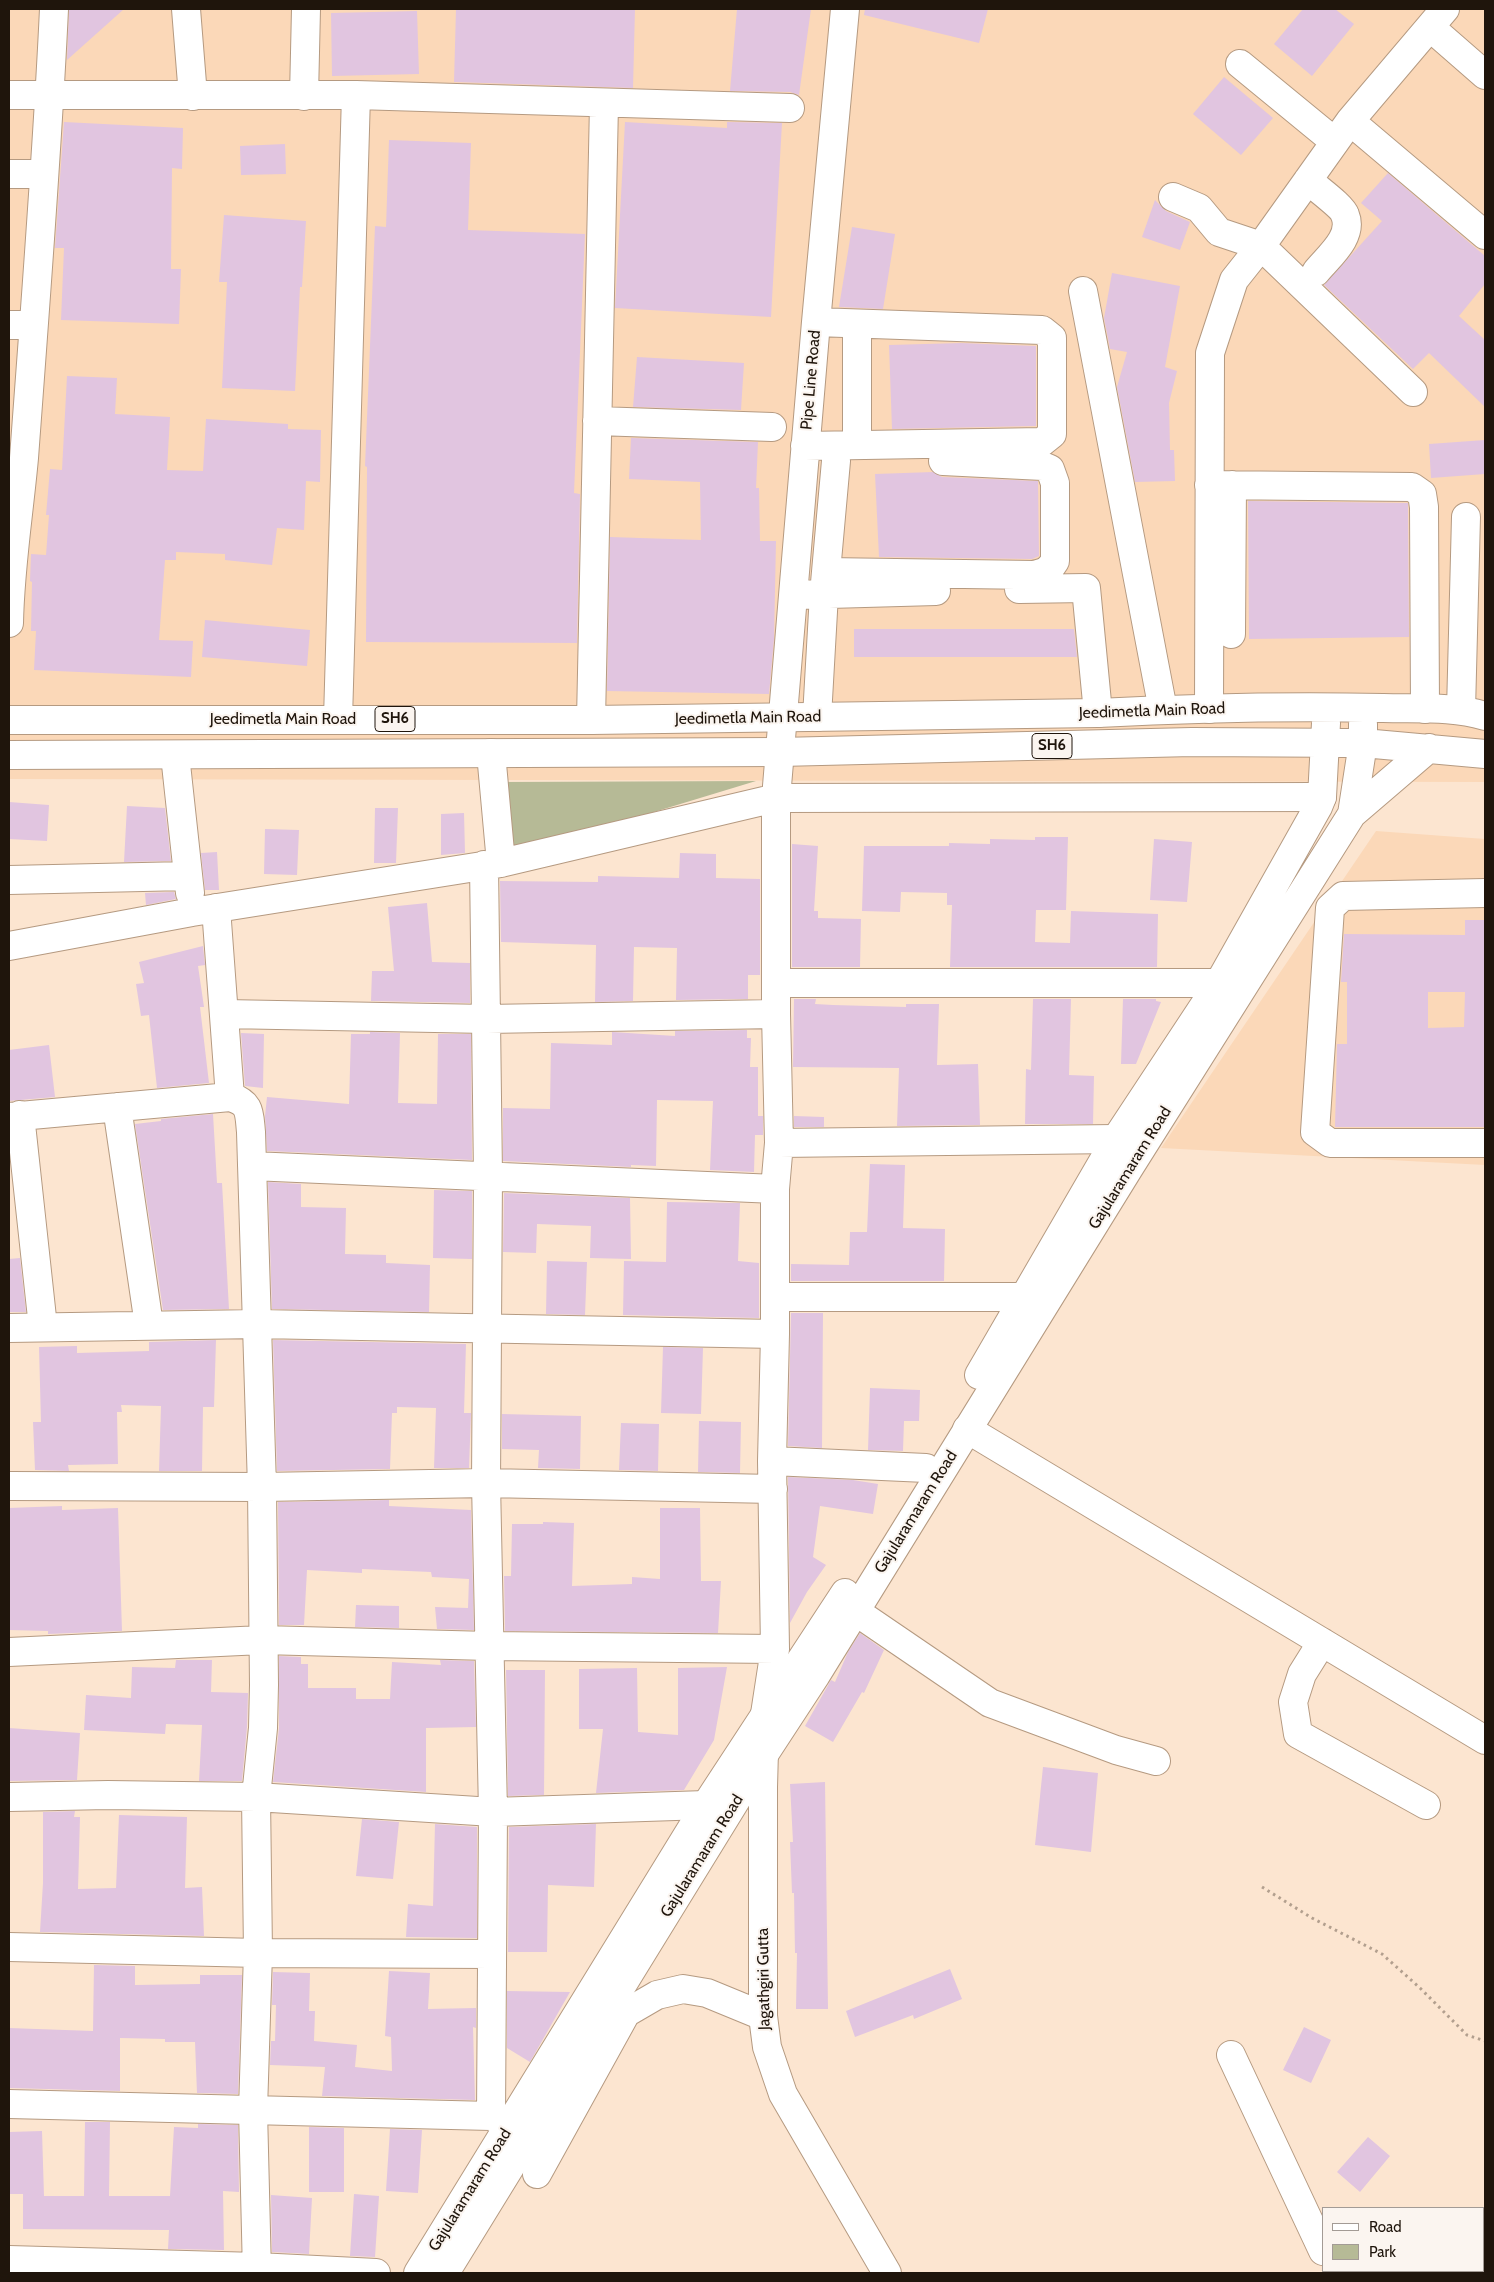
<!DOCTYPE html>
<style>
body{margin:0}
#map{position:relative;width:1494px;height:2282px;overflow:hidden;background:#fce5d0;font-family:Cabin,sans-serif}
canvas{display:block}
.frame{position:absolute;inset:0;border:10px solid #1f150c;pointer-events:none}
.legend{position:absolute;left:1322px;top:2207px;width:162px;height:65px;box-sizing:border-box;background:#fbf5f0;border:1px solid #a39b95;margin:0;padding:6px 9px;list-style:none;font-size:15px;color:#1f150c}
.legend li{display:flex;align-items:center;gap:10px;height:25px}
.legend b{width:25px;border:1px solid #a39b95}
</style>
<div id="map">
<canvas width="1494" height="2282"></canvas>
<div class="frame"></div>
<ul class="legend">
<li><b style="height:6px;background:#fff"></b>Road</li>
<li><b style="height:14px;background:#b6ba96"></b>Park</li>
</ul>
</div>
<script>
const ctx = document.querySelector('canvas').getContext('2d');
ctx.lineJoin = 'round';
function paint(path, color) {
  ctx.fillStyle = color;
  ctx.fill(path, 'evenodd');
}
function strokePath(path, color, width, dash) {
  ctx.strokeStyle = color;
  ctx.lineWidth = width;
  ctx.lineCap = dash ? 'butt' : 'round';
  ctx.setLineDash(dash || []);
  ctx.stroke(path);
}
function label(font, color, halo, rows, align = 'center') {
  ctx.font = font + ' Cabin,sans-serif';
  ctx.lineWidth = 4;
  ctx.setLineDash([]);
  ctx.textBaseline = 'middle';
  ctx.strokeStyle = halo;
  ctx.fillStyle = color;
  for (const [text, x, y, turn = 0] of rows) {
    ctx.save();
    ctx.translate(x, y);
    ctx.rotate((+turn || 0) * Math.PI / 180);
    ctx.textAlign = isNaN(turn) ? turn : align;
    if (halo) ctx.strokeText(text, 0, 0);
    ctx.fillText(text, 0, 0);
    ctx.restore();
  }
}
paint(new Path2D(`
 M 9,9 L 1485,9 L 1485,782 L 9,779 Z
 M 1376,831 L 1485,839 L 1485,1165 L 1161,1148 Z`), '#fbd8b8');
paint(new Path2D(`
 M 756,781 L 506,857 L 499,782 Z`), '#b6ba96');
paint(new Path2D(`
 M 69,9 L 124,9 L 67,60 Z
 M 456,9 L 635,9 L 633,88 L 454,82 Z
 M 737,9 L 811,9 L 799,95 L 790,92 L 730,91 Z
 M 865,9 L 988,9 L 979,43 L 864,15 Z
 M 1303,9 L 1335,9 L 1354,24 L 1312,76 L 1274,44 Z
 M 417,11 L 419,74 L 332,76 L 331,13 Z
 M 1224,77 L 1273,118 L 1241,155 L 1193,114 Z
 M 64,122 L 183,128 L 182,169 L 172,168 L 171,269 L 181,269 L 179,324 L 61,320 L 64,248 L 55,248 Z
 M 625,122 L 727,128 L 727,122 L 782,123 L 771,317 L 615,308 Z
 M 389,140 L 471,143 L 468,230 L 585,234 L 574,493 L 580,494 L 577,643 L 366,642 L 367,467 L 365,466 L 375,226 L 386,227 Z
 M 285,144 L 286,174 L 241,175 L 240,146 Z
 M 1388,173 L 1485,256 L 1485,284 L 1459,316 L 1485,340 L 1485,407 L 1429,353 L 1413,369 L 1324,285 L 1382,221 L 1361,203 Z
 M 1155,200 L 1166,211 L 1190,222 L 1180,250 L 1142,237 Z
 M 224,215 L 306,221 L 302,287 L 300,287 L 295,391 L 222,388 L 227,282 L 219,282 Z
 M 852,227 L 895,234 L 883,309 L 839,307 Z
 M 1112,273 L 1180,286 L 1165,367 L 1177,371 L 1169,403 L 1170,450 L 1174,450 L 1175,481 L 1135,482 L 1117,387 L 1127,352 L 1110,349 L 1104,318 Z
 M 961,343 L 1036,346 L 1036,426 L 892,429 L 889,345 Z
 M 637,357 L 744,363 L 741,410 L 633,407 Z
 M 67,376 L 117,378 L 115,414 L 170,417 L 167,470 L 203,471 L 206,419 L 288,424 L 288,429 L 321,430 L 320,482 L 306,481 L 304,530 L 277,528 L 272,565 L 225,560 L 225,554 L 176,552 L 176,560 L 165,560 L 159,640 L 193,641 L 191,677 L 34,670 L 36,631 L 31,631 L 32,582 L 30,581 L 31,554 L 46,555 L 49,515 L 46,515 L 50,469 L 62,470 Z
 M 631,438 L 758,442 L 756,488 L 759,488 L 760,541 L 776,541 L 774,639 L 769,694 L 607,691 L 610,537 L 701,540 L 700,482 L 629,479 Z
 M 1485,440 L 1485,474 L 1431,478 L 1429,444 Z
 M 933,472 L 942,477 L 1038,481 L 1039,556 L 1032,559 L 879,557 L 875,474 Z
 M 1248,501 L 1408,503 L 1409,637 L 1249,639 Z
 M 205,620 L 310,630 L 307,666 L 202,657 Z
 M 854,629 L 1074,629 L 1077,657 L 854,657 Z
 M 9,802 L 49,805 L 47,841 L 9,839 Z
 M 127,806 L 165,808 L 171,861 L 124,862 Z
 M 375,808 L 398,808 L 396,863 L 374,863 Z
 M 464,813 L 465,853 L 441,855 L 441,814 Z
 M 265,829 L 299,830 L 297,875 L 264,874 Z
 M 1035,837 L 1068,837 L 1066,910 L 1036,910 L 1035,942 L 1070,943 L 1071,911 L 1158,914 L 1157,967 L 950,967 L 952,905 L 947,905 L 947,893 L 901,892 L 900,912 L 862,911 L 864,846 L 949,846 L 949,843 L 990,844 L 990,839 L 1035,840 Z
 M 1154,839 L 1192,842 L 1187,902 L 1150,900 Z
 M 792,844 L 818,846 L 814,911 L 818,911 L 818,918 L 861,919 L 860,967 L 792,967 Z
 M 217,852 L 219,890 L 205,890 L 201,853 Z
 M 680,853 L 716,854 L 716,878 L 760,879 L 760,975 L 748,975 L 748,999 L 676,1000 L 677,948 L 634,947 L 633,1001 L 595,1002 L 596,945 L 501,942 L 500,881 L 598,882 L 598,876 L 679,878 Z
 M 174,892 L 176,899 L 146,905 L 145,893 Z
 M 427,903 L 432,962 L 470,963 L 470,1003 L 371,1001 L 372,971 L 394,971 L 388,907 Z
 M 1465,920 L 1485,920 L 1485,1127 L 1335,1127 L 1337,1044 L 1347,1044 L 1347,982 L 1341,982 L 1344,934 L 1465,935 ZM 1428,992 L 1465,992 L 1464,1027 L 1428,1028 Z
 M 203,946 L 205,965 L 198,966 L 204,1007 L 200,1007 L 209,1083 L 157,1088 L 149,1015 L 141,1016 L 136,984 L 144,983 L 139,962 Z
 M 794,999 L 816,999 L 815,1004 L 833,1005 L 906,1007 L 906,1004 L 939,1004 L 937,1065 L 978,1064 L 980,1125 L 897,1126 L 899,1068 L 793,1067 Z
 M 1033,999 L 1071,999 L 1069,1075 L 1094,1076 L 1093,1124 L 1025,1124 L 1026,1069 L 1031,1070 Z
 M 1123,999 L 1156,999 L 1156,1001 L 1161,1002 L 1136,1064 L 1121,1064 Z
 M 747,1030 L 747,1038 L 751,1038 L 750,1067 L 758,1067 L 758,1116 L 763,1116 L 763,1135 L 755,1135 L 754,1172 L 710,1170 L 713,1101 L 657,1100 L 656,1166 L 631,1165 L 631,1167 L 503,1161 L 503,1108 L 550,1109 L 551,1043 L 612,1045 L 612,1032 L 675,1036 L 675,1031 Z
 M 370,1032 L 400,1033 L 398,1103 L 437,1104 L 438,1034 L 471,1034 L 472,1160 L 267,1151 L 265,1116 L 267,1097 L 349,1104 L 351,1034 L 370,1034 Z
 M 241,1033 L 264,1034 L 263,1088 L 245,1086 Z
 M 49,1045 L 55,1097 L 9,1101 L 9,1050 Z
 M 213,1114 L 217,1183 L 222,1183 L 229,1309 L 163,1310 L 135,1124 L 161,1121 L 161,1119 Z
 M 794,1116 L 824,1117 L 824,1127 L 794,1127 Z
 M 870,1164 L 905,1165 L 903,1228 L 945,1229 L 944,1281 L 791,1281 L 791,1264 L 849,1265 L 850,1232 L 867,1232 Z
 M 268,1182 L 301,1184 L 301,1207 L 346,1208 L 345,1254 L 386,1255 L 386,1263 L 430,1265 L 429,1312 L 272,1309 Z
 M 434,1190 L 472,1191 L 472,1259 L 433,1258 Z
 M 504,1193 L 630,1198 L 631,1259 L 590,1258 L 591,1226 L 537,1224 L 536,1253 L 503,1252 Z
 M 667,1202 L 740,1203 L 738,1261 L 759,1263 L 759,1318 L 623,1315 L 624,1261 L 666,1262 Z
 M 20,1258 L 26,1312 L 9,1312 L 9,1259 Z
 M 547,1261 L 587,1262 L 585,1315 L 546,1314 Z
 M 791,1313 L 823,1313 L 822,1448 L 788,1446 Z
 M 216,1340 L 214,1407 L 203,1407 L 202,1471 L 159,1471 L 161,1406 L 121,1405 L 122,1412 L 117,1412 L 118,1464 L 68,1465 L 69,1471 L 35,1470 L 33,1422 L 41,1422 L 39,1347 L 77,1346 L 77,1353 L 149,1351 L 149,1342 Z
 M 273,1340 L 466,1344 L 464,1413 L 471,1413 L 469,1468 L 434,1468 L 436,1408 L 397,1407 L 397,1413 L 392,1413 L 390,1469 L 277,1471 Z
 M 663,1347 L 703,1348 L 701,1414 L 661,1413 Z
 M 870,1388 L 920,1390 L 919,1421 L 904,1421 L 903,1451 L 868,1450 Z
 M 502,1414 L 581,1416 L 580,1469 L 538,1468 L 539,1450 L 502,1449 Z
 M 699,1421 L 741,1422 L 740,1473 L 698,1472 Z
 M 621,1423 L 659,1424 L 658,1471 L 619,1470 Z
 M 788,1477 L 853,1480 L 878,1484 L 873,1514 L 820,1506 L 813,1557 L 826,1565 L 807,1592 L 790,1623 Z
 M 389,1500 L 389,1506 L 471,1510 L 474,1630 L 437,1629 L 435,1607 L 468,1608 L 469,1579 L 432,1577 L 431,1572 L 362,1569 L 362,1573 L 307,1570 L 304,1625 L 279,1625 L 278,1502 Z
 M 62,1506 L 62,1510 L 118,1508 L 122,1631 L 48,1634 L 48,1631 L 9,1630 L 9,1508 Z
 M 660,1508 L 700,1508 L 701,1581 L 721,1581 L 718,1633 L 505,1631 L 504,1576 L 511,1576 L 512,1524 L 543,1524 L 543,1522 L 574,1523 L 572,1586 L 632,1584 L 632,1577 L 660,1579 Z
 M 356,1605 L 399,1606 L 399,1628 L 355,1627 Z
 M 860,1633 L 884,1650 L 864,1693 L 862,1692 L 833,1742 L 805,1726 L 831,1680 L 835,1682 L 848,1652 Z
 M 279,1656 L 301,1657 L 301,1664 L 308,1664 L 308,1688 L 356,1688 L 356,1699 L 390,1699 L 392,1662 L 441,1665 L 440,1660 L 474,1661 L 476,1727 L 426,1728 L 426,1792 L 273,1782 L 279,1728 Z
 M 176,1660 L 212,1660 L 211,1692 L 248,1693 L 247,1727 L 242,1781 L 199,1781 L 202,1725 L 166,1724 L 165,1734 L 84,1730 L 86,1695 L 131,1698 L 132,1667 L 175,1668 Z
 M 727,1667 L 714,1740 L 684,1790 L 596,1793 L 603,1729 L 579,1729 L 579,1669 L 637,1668 L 638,1732 L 678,1735 L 678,1668 Z
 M 506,1670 L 545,1670 L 544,1795 L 508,1796 Z
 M 9,1728 L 80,1733 L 77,1780 L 9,1781 Z
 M 1043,1767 L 1098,1773 L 1091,1852 L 1035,1845 Z
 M 825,1782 L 828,2009 L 796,2009 L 797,1953 L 795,1953 L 794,1893 L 792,1893 L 790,1842 L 793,1842 L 790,1784 Z
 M 75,1811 L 74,1817 L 80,1817 L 78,1889 L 116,1888 L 119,1815 L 187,1817 L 185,1888 L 202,1887 L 204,1936 L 40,1932 L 43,1883 L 43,1812 Z
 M 362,1819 L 399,1822 L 393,1879 L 356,1876 Z
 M 435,1824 L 477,1827 L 477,1938 L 406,1937 L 408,1904 L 433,1906 Z
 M 596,1824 L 594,1887 L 548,1885 L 547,1952 L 508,1952 L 509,1827 Z
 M 94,1965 L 135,1966 L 135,1985 L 200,1984 L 200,1975 L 242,1975 L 238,2094 L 197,2093 L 195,2042 L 165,2042 L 165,2039 L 120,2038 L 120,2091 L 9,2088 L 9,2028 L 93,2031 Z
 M 950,1969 L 962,1999 L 914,2019 L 913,2015 L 855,2037 L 846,2011 Z
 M 389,1971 L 430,1973 L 428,2009 L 476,2008 L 476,2028 L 473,2027 L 475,2100 L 322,2096 L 325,2067 L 270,2065 L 271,2041 L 275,2041 L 276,2005 L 272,2005 L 273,1972 L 310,1973 L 309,2011 L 315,2011 L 314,2041 L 357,2045 L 355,2067 L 392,2071 L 391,2037 L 385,2036 Z
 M 507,1991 L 570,1992 L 530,2062 L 507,2048 Z
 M 1304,2027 L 1331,2040 L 1311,2083 L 1283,2070 Z
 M 85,2122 L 110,2122 L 109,2196 L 170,2196 L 174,2127 L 198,2128 L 198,2124 L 238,2125 L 239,2192 L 223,2191 L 224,2250 L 168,2249 L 169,2230 L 23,2229 L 23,2194 L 9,2194 L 9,2132 L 42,2131 L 44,2196 L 84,2196 Z
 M 309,2127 L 344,2128 L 344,2192 L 309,2192 Z
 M 390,2129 L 422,2130 L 418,2193 L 386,2191 Z
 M 1368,2137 L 1390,2156 L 1360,2192 L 1337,2172 Z
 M 354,2194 L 379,2196 L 375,2257 L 350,2256 Z
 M 271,2195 L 312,2198 L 309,2254 L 272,2252 Z`), '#e1c5e0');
const minor = new Path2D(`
 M 186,9 L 193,96
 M 845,9 L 816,322 L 776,798 L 776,1014 L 779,1143 L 775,1189 L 775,1334 L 772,1461 L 775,1649 L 765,1714 L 763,1787 L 763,2016 L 767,2047 L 783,2094 L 887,2273
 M 1430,27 L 1485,75
 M 1240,64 L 1335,142
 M 9,95 L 356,95 L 790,108
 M 304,96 L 306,9
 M 1350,121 L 1485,235
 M 9,174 L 44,174
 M 1308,180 C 1316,188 1342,206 1345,215 C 1354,237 1328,257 1316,272
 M 1173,197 L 1199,208 L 1219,232 L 1261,246 L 1413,392
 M 1083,291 L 1163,710
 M 857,324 L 857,445
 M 9,325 L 33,325
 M 597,421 L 772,427
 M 805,446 L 1042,442 L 1052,434 L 1052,338 L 1042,330 L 816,322
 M 1209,485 L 1412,487 L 1422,494 L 1424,507 L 1425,709
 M 826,572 L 1033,575 C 1044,573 1049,571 1055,561 L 1055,483 L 1050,469 L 1043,466 L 943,461
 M 1019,589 L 1086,588 L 1098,713
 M 793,595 L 936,591
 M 9,623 C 10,567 19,513 24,458 C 35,308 47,159 54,9
 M 1231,634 L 1232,485
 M 1209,709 L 1210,353 L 1234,280 L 1261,246 L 1350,121 L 1445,9
 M 1461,710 L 1466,517
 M 817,717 L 824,594 L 836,461
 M 338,719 L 356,95
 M 591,720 L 604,104
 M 491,753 L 501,863
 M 175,755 L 190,893
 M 484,865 L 488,1175 L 486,1483 L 493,1812 L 491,2116
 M 9,880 L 187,876
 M 1485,893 L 1343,896 L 1330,908 L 1315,1132 L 1330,1143 L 1485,1143
 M 216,908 L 230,1097 C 251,1103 249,1113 251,1132 L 262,1487 L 264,1685 L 263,1728 L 256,1797 L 258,1953 L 253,2110 L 257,2273
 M 9,946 L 192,912 L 501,863 L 776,798 L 1322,797
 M 776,983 L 1219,983
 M 225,1014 L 487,1019 L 776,1014
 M 117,1107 L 149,1325
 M 20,1115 L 43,1327
 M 9,1117 L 230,1097
 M 779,1143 L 1116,1139
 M 252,1166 L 775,1189
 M 776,1297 L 1024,1297
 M 9,1328 L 258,1324 L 775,1334
 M 967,1429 L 1485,1740
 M 772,1461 L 926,1468
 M 9,1486 L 262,1487 L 486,1483 L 773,1489
 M 855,1611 L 990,1703 L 1116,1750 L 1156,1761
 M 1322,1642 L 1302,1674 L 1293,1702 L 1298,1734 L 1426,1805
 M 9,1652 L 262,1640 L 489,1646 L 775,1649
 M 9,1797 L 108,1795 L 256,1797 L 493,1812 L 706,1805
 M 9,1947 L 258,1953 L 492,1954
 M 1231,2055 L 1323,2251
 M 9,2104 L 491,2116 L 508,2124
 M 537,2174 L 626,2013 L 657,1995 L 683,1989 L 707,1993 L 763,2016
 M 9,2260 L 257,2267 L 376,2273
 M 1364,2271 L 1372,2273`);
const major = new Path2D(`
 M 9,720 L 591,720 L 1098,713 C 1193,708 1289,706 1383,708 C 1417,709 1453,706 1485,716
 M 9,755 L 780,752 L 1192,742 L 1363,743 L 1485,754
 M 1352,814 L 1429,748
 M 979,1375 L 1116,1139 L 1219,983 L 1318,807 L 1322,797 L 1326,723
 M 418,2273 L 706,1805 L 845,1593
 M 445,2273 L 765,1753 L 816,1675 L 1129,1168 L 1352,814 L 1363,743 L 1363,724`);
strokePath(minor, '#b59a81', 30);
strokePath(major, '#b59a81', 30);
strokePath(new Path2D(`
 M 1262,1887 L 1312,1918 L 1382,1954 L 1420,1988 L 1467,2035 L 1485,2041`), '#b29f8e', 3, [2.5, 4]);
strokePath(minor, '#fff', 28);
strokePath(major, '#fff', 28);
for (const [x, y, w] of [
 [395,719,40],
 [1052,746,40]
]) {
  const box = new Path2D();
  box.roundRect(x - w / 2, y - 12.5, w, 25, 4);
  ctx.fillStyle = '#fbf5f0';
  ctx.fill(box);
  strokePath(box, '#1f150c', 1);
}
label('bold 15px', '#1f150c', null, [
 ["SH6",395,719],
 ["SH6",1052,746]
]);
label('16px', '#1f150c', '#fbf5f0', [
 ["Pipe Line Road",811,380,-85],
 ["Jeedimetla Main Road",1152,711,-2],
 ["Jeedimetla Main Road",748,718,-1],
 ["Jeedimetla Main Road",283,719],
 ["Gajularamaram Road",1130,1168,-58],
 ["Gajularamaram Road",916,1512,-58],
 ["Gajularamaram Road",702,1856,-58],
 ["Jagathgiri Gutta",764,1979,-91],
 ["Gajularamaram Road",470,2190,-58]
]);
</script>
